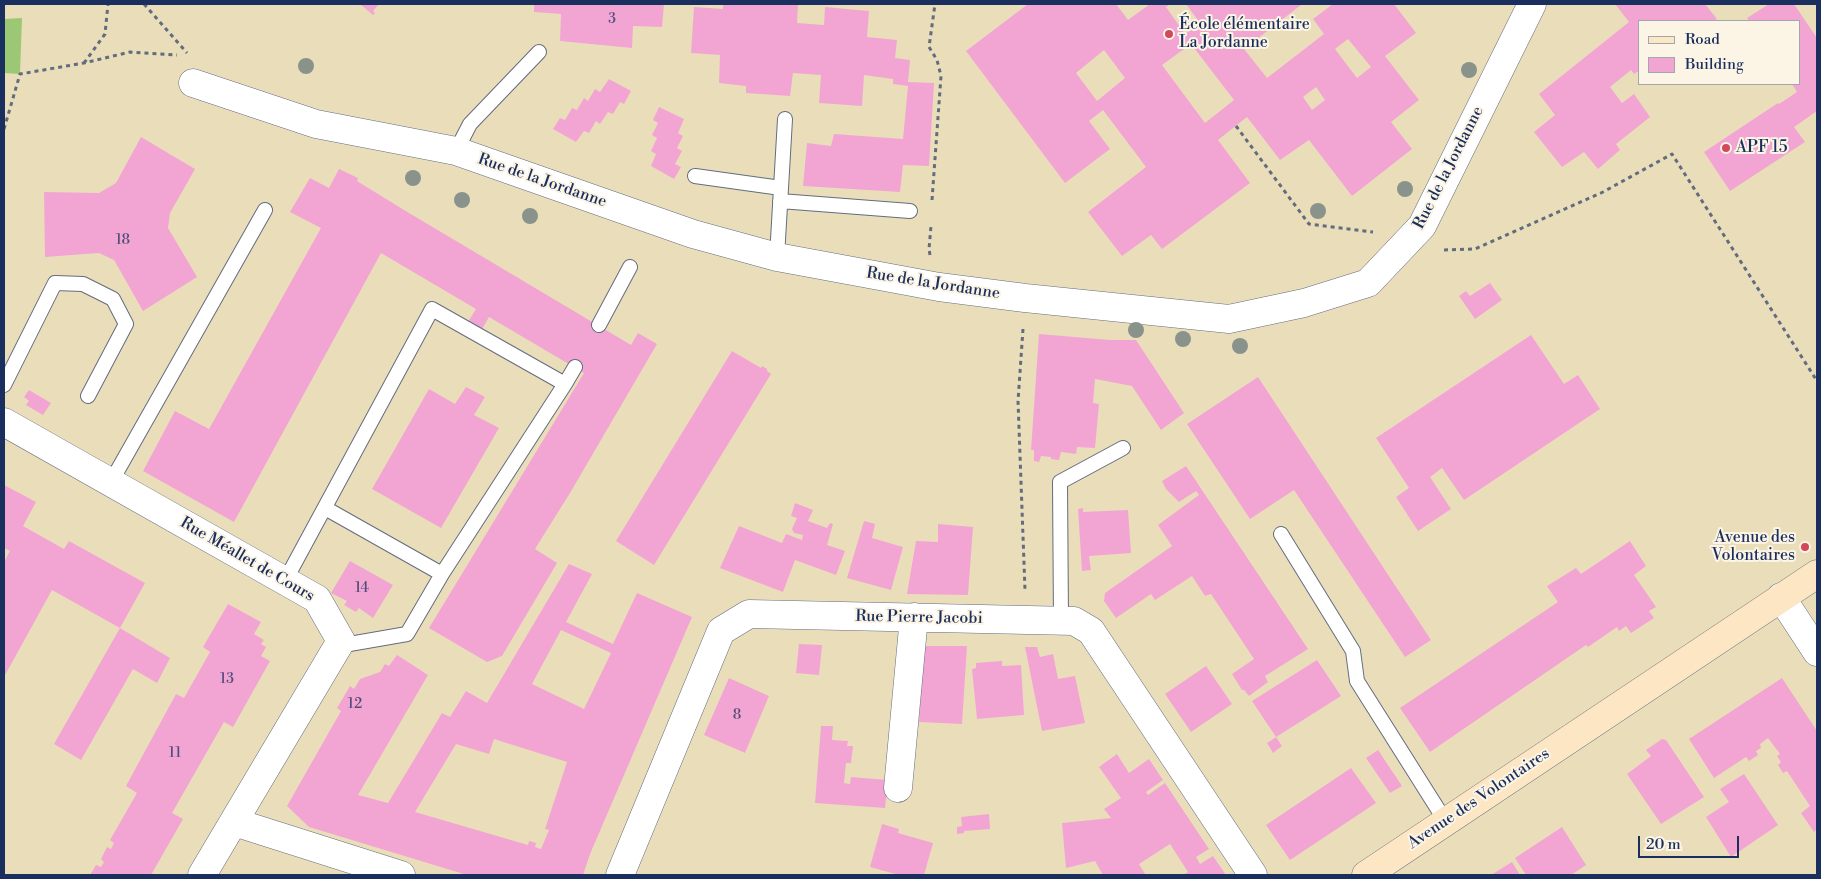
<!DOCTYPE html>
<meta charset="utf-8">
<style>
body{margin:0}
#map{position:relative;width:1821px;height:879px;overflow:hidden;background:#eadeba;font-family:"Libre Bodoni",serif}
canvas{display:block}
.frame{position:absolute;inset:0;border:5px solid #1b2f5e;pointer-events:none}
.legend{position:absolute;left:1638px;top:20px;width:162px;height:65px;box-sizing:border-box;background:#fcf5e5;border:1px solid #a2a6af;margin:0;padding:6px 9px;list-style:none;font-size:15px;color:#1b2f5e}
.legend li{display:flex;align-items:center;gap:10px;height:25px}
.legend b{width:25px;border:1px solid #a2a6af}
.scale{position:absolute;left:1638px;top:836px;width:101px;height:22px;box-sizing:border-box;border:2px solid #1b2f5e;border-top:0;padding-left:6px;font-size:15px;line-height:18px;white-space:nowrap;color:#1b2f5e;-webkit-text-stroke:4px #fcf5e5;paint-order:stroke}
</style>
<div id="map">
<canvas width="1821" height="879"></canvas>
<div class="frame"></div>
<ul class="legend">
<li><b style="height:6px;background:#fce6c4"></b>Road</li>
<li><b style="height:14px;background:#f2a5d3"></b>Building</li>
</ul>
<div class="scale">20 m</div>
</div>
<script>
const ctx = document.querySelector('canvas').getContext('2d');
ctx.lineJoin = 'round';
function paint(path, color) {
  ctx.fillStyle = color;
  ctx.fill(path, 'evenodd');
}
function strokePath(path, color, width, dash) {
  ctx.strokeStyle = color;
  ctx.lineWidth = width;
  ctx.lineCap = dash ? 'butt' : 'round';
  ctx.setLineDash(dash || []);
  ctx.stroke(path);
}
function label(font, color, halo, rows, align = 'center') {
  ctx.font = font + ' "Libre Bodoni",serif';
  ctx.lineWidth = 4;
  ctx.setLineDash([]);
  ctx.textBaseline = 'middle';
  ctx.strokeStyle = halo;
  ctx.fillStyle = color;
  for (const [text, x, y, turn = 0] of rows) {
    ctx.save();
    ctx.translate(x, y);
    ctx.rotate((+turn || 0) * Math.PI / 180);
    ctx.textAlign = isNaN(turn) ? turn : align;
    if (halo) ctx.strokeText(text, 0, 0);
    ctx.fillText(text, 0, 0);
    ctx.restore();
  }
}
paint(new Path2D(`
 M 22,18 L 20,74 L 4,73 L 4,19 Z`), '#9cc774');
paint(new Path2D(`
 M 360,4 L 379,4 L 373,11 L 375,13 L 373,15 Z
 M 534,4 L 664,4 L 662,27 L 633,26 L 632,48 L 560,41 L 561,14 L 534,12 Z
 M 723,4 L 798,4 L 797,23 L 824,25 L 825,7 L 869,11 L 867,37 L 897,40 L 895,58 L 910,60 L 908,82 L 934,83 L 929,166 L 903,165 L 900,192 L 803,186 L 807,143 L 831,146 L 834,134 L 903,139 L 908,86 L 893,84 L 893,79 L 864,75 L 862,106 L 819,103 L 821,75 L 793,73 L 790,96 L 746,93 L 746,86 L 719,83 L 720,55 L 691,53 L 694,7 L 723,9 Z
 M 1028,4 L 1116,4 L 1128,20 L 1150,4 L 1170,4 L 1166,7 L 1185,34 L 1200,23 L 1186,4 L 1301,4 L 1301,5 L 1244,49 L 1267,78 L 1324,34 L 1313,19 L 1333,4 L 1394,4 L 1416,33 L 1385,56 L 1419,100 L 1391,122 L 1412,149 L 1352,196 L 1309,140 L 1280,160 L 1247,117 L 1218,140 L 1250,183 L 1162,249 L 1151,235 L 1122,256 L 1088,212 L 1146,167 L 1103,110 L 1089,121 L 1110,149 L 1065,183 L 966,51 ZM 1348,39 L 1371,67 L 1357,78 L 1335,49 ZM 1191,44 L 1234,100 L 1205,123 L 1162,65 ZM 1104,50 L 1125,78 L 1097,101 L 1076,73 ZM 1316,87 L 1325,100 L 1312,110 L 1303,97 Z
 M 1615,4 L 1705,4 L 1717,19 L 1714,21 L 1640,21 L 1640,70 L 1634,74 L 1631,70 L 1610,87 L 1622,103 L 1634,94 L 1650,117 L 1616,144 L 1620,150 L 1598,169 L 1584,152 L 1562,167 L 1534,132 L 1555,115 L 1539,94 L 1629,22 Z
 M 1769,4 L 1794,4 L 1817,38 L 1817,111 L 1794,127 L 1805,142 L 1730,191 L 1704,152 L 1778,103 L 1779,104 L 1797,92 L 1792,84 L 1800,84 L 1800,21 L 1749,21 L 1747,18 Z
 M 609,79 L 631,91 L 624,104 L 620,102 L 613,114 L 608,112 L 600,124 L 596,121 L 589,133 L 584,131 L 576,142 L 553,129 L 560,118 L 565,120 L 572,108 L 577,110 L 584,98 L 588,101 L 595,89 L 600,92 Z
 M 659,107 L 684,119 L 678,133 L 683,136 L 677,148 L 682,151 L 675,164 L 681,167 L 674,179 L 651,166 L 656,154 L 651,151 L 657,138 L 652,135 L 658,123 L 653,120 Z
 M 141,137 L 195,169 L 170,213 L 168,228 L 197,277 L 143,311 L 114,260 L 99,253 L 45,257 L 44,192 L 99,193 L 116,183 Z
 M 339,169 L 358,178 L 357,181 L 404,210 L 631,345 L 638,333 L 657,344 L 570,493 L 535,549 L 557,563 L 502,656 L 487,662 L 429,628 L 584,373 L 489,317 L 481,331 L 468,322 L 476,309 L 381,253 L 234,522 L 143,471 L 175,411 L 209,429 L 321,228 L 290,212 L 310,178 L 329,188 Z
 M 1490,283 L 1502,300 L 1475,319 L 1459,296 L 1466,291 L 1470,296 Z
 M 1039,334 L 1110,340 L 1136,340 L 1184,413 L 1161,430 L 1132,386 L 1095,379 L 1093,403 L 1099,404 L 1095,448 L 1077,447 L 1076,454 L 1061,452 L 1059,460 L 1051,459 L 1051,457 L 1041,456 L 1039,462 L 1034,461 L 1034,450 L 1031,450 Z
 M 1531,335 L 1564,384 L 1578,375 L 1600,409 L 1464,500 L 1442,468 L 1430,477 L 1451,509 L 1418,531 L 1396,497 L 1409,488 L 1376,438 Z
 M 732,351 L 761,368 L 762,366 L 767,369 L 767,371 L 771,374 L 654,565 L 616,541 Z
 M 1258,377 L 1431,640 L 1405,657 L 1294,490 L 1250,519 L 1187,424 Z
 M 466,387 L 485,397 L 474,415 L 499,428 L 441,528 L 372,489 L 429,389 L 455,404 Z
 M 29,390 L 51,403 L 43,415 L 26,405 L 29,401 L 24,397 Z
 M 1186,466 L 1308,649 L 1265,676 L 1268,682 L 1249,696 L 1244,690 L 1242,690 L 1232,674 L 1254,659 L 1211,594 L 1205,596 L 1192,576 L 1155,600 L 1151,594 L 1116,618 L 1104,601 L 1105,593 L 1172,546 L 1158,525 L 1199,495 L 1196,491 L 1179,502 L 1166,489 L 1162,481 Z
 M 4,485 L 36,502 L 23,526 L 64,549 L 69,541 L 145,583 L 120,628 L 170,658 L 157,683 L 133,669 L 81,760 L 54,744 L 120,628 L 52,590 L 4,677 L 4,562 L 10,551 L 4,548 Z
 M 795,503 L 813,510 L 808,521 L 827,528 L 830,523 L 833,524 L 827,545 L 845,551 L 836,575 L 795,560 L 783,592 L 720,568 L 739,526 L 782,543 L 786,534 L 802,540 L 803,535 L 794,533 L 792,529 L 797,518 L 791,516 Z
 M 1083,508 L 1083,512 L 1128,510 L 1131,553 L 1089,556 L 1091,570 L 1082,571 L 1078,509 Z
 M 864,521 L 875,524 L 872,538 L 903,547 L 891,590 L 847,578 Z
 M 938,524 L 973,527 L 968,595 L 907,594 L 916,541 L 938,542 Z
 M 1630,541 L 1646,566 L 1634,575 L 1656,607 L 1649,611 L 1654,618 L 1631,633 L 1626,626 L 1619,631 L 1617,627 L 1588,647 L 1586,645 L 1430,752 L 1400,708 L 1558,602 L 1547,586 L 1576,568 L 1581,574 Z
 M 350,561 L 393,585 L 373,618 L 359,608 L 356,612 L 344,605 L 347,601 L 331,593 Z
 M 569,564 L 592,574 L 566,622 L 613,644 L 637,593 L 692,617 L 590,854 L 583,875 L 467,875 L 309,827 L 287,806 L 341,711 L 337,708 L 350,686 L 354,689 L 360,679 L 380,672 L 385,664 L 389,666 L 397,655 L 428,675 L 358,795 L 388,803 L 442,713 L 450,717 L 466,691 L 487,703 ZM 561,630 L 611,653 L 584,709 L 532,684 ZM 494,739 L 567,762 L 545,829 L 549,830 L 541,849 L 535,847 L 536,843 L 529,841 L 528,845 L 415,812 L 456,744 L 489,754 Z
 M 228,604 L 261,622 L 254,634 L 264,640 L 261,644 L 266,647 L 261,656 L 270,661 L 233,727 L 224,722 L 172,813 L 183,819 L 151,875 L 90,875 L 96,865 L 101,867 L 104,862 L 101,859 L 107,847 L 111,849 L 114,843 L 110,840 L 137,793 L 126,786 L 176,694 L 184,698 L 210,652 L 203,647 Z
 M 799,644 L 822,645 L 819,675 L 796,673 Z
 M 924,646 L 967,646 L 962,724 L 919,722 Z
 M 1025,647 L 1037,647 L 1040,657 L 1053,654 L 1058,679 L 1075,676 L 1085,723 L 1042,731 Z
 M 1317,660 L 1341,696 L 1276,737 L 1252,701 Z
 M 1002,661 L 1002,666 L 1021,665 L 1024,715 L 977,719 L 972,669 L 976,668 L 976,663 Z
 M 1206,666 L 1232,704 L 1191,732 L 1165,694 Z
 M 729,678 L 769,696 L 745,753 L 704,735 Z
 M 1782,678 L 1817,731 L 1817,829 L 1814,832 L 1801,813 L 1810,806 L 1787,771 L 1783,773 L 1778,765 L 1781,762 L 1777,756 L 1780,754 L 1768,738 L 1760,744 L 1761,748 L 1756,751 L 1758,755 L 1749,761 L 1746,757 L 1714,778 L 1689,739 Z
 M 821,726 L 833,726 L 832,740 L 848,741 L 847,746 L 853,746 L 851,763 L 846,763 L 844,783 L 850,784 L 851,777 L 888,780 L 885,808 L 815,803 Z
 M 1276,737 L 1282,746 L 1273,753 L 1267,743 Z
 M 1662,739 L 1666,740 L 1704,797 L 1661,824 L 1627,774 L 1651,756 L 1646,750 Z
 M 1378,750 L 1402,786 L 1390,793 L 1366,758 Z
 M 1117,754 L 1129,773 L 1149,759 L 1163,780 L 1146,792 L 1148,795 L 1165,783 L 1209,849 L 1196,857 L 1200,864 L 1213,856 L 1226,875 L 1183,875 L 1188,872 L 1170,844 L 1139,864 L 1145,874 L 1143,875 L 1103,875 L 1095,861 L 1066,868 L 1062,823 L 1111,818 L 1104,809 L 1121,798 L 1099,767 Z
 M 1351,768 L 1376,803 L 1290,860 L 1266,825 Z
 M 1744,774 L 1778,825 L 1731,857 L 1706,817 L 1729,802 L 1720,789 Z
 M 989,814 L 990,829 L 964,831 L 964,833 L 957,834 L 957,827 L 962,826 L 961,817 Z
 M 882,824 L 899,829 L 898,833 L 933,843 L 924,875 L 899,875 L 870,867 Z
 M 1562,827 L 1586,865 L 1571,875 L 1526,875 L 1515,858 Z
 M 1512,862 L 1520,875 L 1491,875 Z`), '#f2a5d3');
const lane = new Path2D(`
 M 456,151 L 470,124 L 539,52
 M 695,176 L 781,188
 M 780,201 L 910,211
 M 777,257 L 785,119
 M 599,325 L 630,267
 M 565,384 L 575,367
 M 4,385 L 55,283 L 83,284 L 113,299 L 126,324 L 88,396
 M 111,482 L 265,210
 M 325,508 L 442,574
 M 1281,534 L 1353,651 L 1357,681 L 1446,822
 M 285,581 L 432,309 L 565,384 L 442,574 L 407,634 L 338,646
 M 1061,621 L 1060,482 L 1123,448`);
const street = new Path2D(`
 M 193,83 L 316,124 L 456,151 L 693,234 L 777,257 L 939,287 L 1025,298 L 1229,319 L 1304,303 L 1368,283 L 1422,226 L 1532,4
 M 4,422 L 317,599 L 341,641 L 202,875
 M 1781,597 L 1817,652
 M 898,788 L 914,617
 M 234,822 L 401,875
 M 620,875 L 721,631 L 749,614 L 1074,621 L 1091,631 L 1253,875`);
const secondary = new Path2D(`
 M 1366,875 L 1817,574`);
strokePath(lane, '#636c7e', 16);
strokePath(street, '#636c7e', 29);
strokePath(secondary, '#636c7e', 29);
strokePath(new Path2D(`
 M 144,4 L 187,53
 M 84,63 L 105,34 L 108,4
 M 1236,126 L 1309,224 L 1373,232
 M 4,129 L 20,74 L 84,63 L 130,52 L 177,55
 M 932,200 L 941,76 L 937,60 L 929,47 L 935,4
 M 1444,250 L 1475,249 L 1603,192 L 1672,154 L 1817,381
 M 930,255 L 929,249 L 931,226
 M 1023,329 L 1018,401 L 1025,590`), '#636c7e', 3, [4, 4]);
strokePath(lane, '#fff', 14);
strokePath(street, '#fff', 28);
strokePath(secondary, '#fce6c4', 28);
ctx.fillStyle = '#8a938b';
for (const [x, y] of [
 [306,66],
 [1469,70],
 [413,178],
 [1405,189],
 [462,200],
 [1318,211],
 [530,216],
 [1136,330],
 [1183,339],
 [1240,346]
]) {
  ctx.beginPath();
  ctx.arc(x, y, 8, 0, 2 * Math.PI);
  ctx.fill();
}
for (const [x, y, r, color] of [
 [1169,34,5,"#d1495b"],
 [1726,148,5,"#d1495b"],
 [1805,547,5,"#d1495b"]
]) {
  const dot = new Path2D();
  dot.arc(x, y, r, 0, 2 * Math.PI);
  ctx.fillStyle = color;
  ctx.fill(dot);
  strokePath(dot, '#fcf5e5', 2);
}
label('14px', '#514c7b', null, [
 ["3",612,20],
 ["18",123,241],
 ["14",362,589],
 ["13",227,680],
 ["12",355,705],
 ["8",737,716],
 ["11",175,754]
]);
label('16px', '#1b2f5e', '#fcf5e5', [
 ["École élémentaire",1179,25],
 ["La Jordanne",1179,43],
 ["APF 15",1736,148],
 ["Avenue des",1795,538,"right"],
 ["Volontaires",1795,556,"right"]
], 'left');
label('16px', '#1b2f5e', '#fcf5e5', [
 ["Rue de la Jordanne",1449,168,-63],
 ["Rue de la Jordanne",542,181,19],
 ["Rue de la Jordanne",933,284,9],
 ["Rue Méallet de Cours",247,560,30],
 ["Rue Pierre Jacobi",919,618,1],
 ["Avenue des Volontaires",1479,799,-34]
]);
</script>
